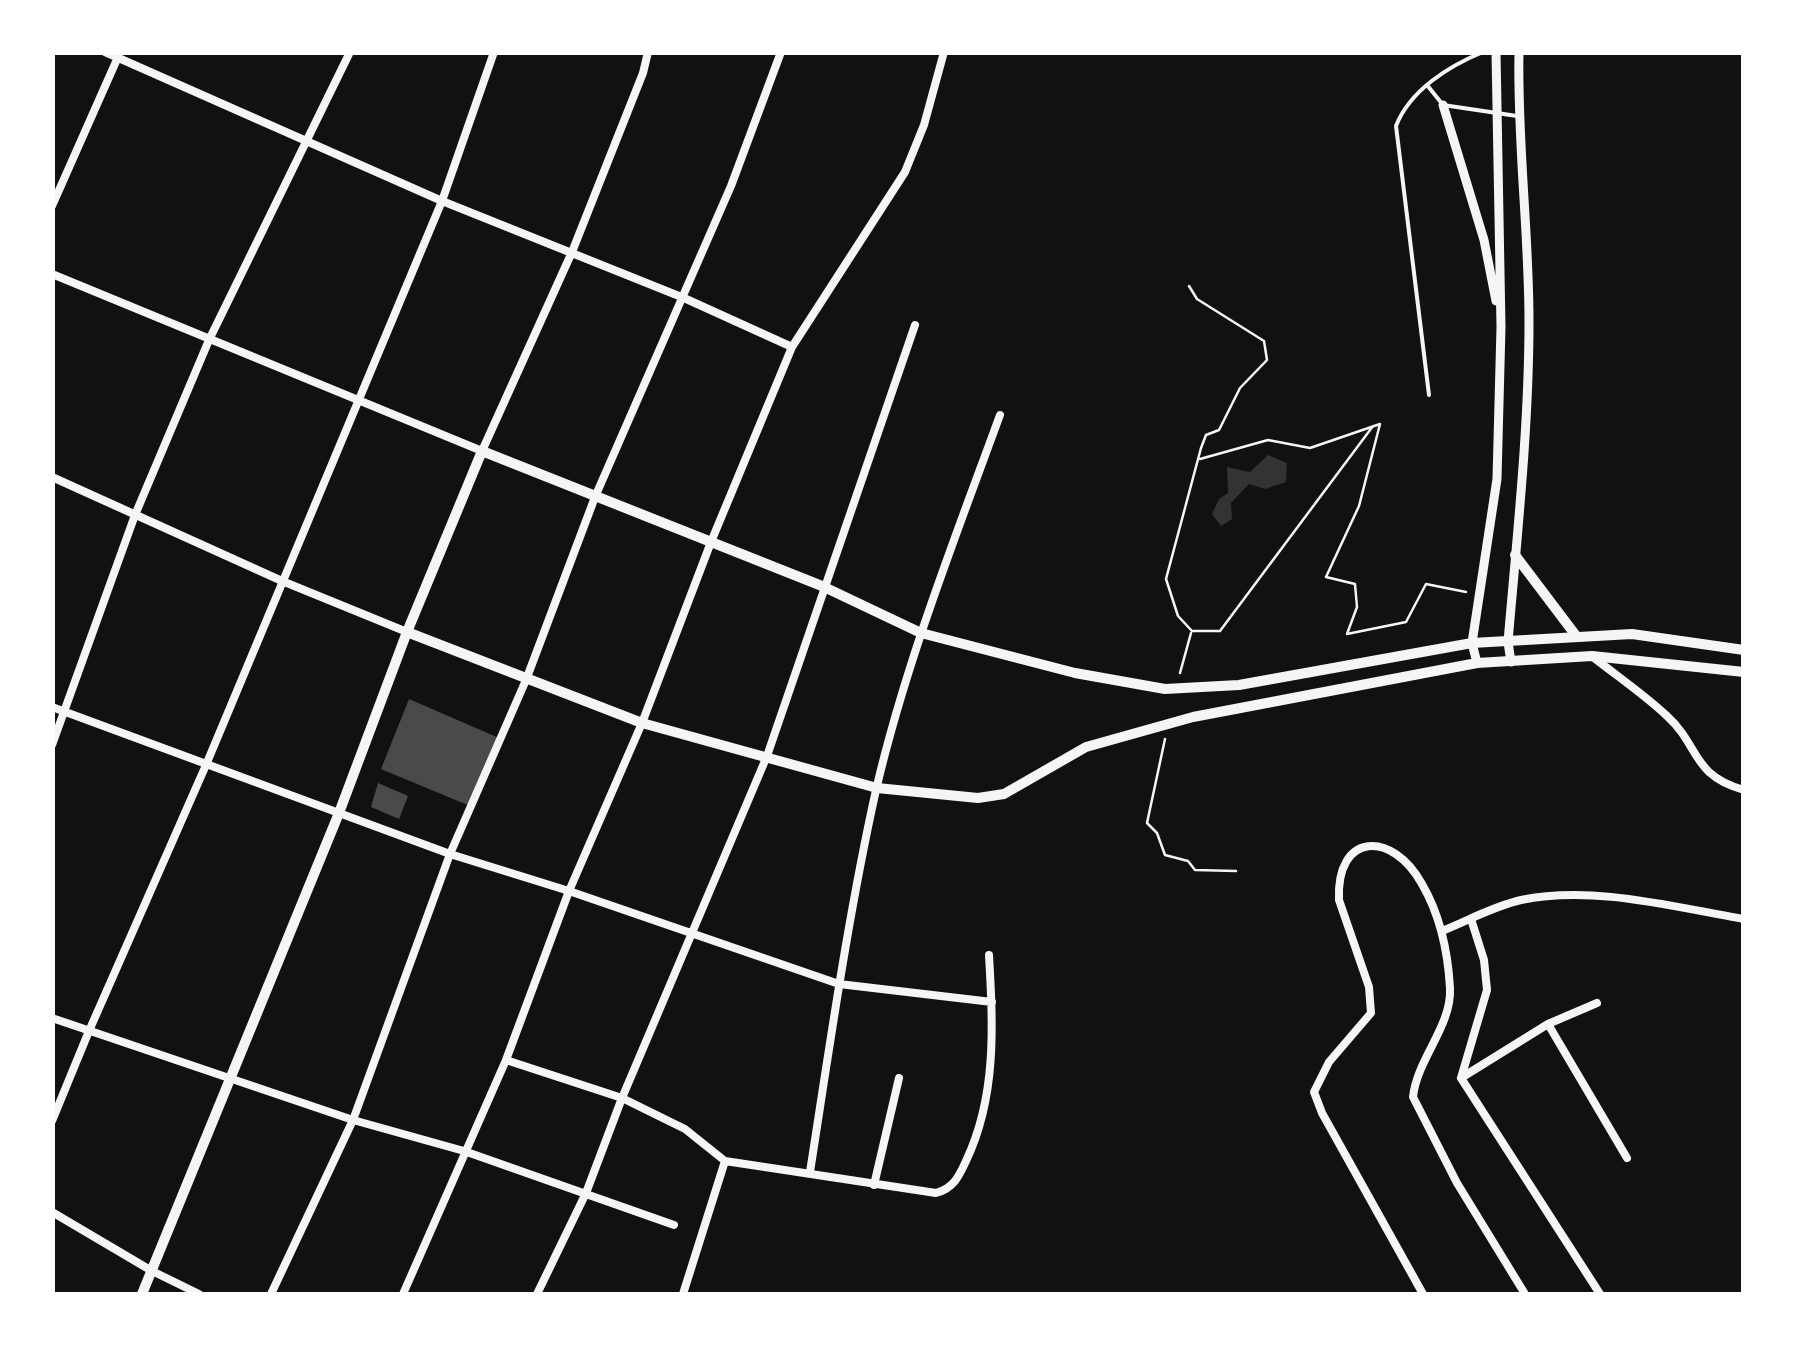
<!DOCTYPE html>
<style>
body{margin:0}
#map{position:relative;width:1796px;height:1347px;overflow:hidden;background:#111;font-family:"DejaVu Sans",sans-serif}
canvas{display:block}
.frame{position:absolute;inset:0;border:55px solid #fff;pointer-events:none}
</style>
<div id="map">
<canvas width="1796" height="1347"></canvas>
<div class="frame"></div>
</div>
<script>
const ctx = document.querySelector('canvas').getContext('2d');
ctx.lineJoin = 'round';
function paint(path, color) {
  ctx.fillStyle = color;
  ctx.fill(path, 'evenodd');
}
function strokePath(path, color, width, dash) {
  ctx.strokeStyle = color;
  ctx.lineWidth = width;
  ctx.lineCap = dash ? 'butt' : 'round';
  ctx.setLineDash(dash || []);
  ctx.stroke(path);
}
paint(new Path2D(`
 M 1268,455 L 1287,463 L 1286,482 L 1265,489 L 1249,484 L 1231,503 L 1232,519 L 1221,526 L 1212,514 L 1219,499 L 1228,493 L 1227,467 L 1250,472 Z`), '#333');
paint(new Path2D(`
 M 409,699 L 499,738 L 470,806 L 381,769 Z
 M 378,783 L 408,796 L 399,819 L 371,807 Z`), '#4a4a4a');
strokePath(new Path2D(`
 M 1189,286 L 1197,299 L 1264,341 L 1267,360 L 1240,388 L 1219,430 L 1206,435 L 1201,448 L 1166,579 L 1178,616 L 1192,631 L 1220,631 L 1373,426
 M 1200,459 L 1268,440 L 1310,448 L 1380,424 L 1359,506 L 1326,577 L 1355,584 L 1357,607 L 1347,634 L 1406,622 L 1426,584 L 1466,592
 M 1180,673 L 1191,633
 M 1165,739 L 1147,823 L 1157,833 L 1165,855 L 1188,861 L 1195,870 L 1236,871`), '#f5f5f5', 2.5);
strokePath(new Path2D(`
 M 1427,85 L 1443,105 L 1517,116
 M 1429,395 L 1396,126 C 1410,90 1449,66 1483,52`), '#f5f5f5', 4);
strokePath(new Path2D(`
 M 105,52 L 442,201 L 684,298 L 792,347
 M 52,206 L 118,57
 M 52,274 L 482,451 L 572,252 L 643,73 L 648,52
 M 52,477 L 282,581 L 407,632
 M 1593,657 C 1617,676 1645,695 1667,716 C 1700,746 1691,775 1744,790
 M 52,707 L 450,854 L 569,891 L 839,984 L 992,1002
 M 52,745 L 135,515 L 209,340 L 350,52
 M 1442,931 C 1467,921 1494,906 1521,900 C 1593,885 1673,907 1744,919
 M 52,1018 L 353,1120 L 464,1151 L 674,1225
 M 1548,1024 L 1597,1003
 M 506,1060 L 622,1098 L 685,1129 L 725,1161 L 936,1193 C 954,1188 959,1176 966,1161 C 997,1096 993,1025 989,955
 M 1461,1078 L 1487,990 L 1484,960 L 1471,919
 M 52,1121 L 89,1031 L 206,765 L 442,201 L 494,52
 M 810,1172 C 830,1044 848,916 876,790 C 906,662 955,538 1000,415
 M 874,1185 L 899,1078
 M 52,1212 L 152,1271 L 199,1294
 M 271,1294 L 353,1120 L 450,854 L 526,680 L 595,497 L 731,186 L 781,52
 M 403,1294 L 506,1060 L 569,891 L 642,723 L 711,542 L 792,347 L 905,172 L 924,125 L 944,52
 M 537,1294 L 586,1193 L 622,1098 L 767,756 L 915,325
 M 683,1294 L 725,1161
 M 1423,1294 L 1322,1113 L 1314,1092 L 1329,1062 L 1371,1013 L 1369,987 L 1339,900 C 1336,832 1392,830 1422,884 C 1440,915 1448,953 1450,988 C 1452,1026 1417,1059 1413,1097 L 1457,1183 L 1525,1294
 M 1600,1294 L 1461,1078 L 1548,1024 L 1627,1158`), '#f5f5f5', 8);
strokePath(new Path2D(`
 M 1443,105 L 1484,240 L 1496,301
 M 1511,662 L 1508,642 C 1517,536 1529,428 1529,321 C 1529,231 1517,142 1519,52
 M 1477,663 L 1472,643 L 1497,479 L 1501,327 L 1496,52`), '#f5f5f5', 9);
strokePath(new Path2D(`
 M 1515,555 L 1577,637
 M 407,632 L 642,723 L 877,788 L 978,798 L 1004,794 L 1086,747 L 1193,717 L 1477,663 L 1592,656 L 1744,672
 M 142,1294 L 339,813 L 407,632 L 482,451 L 822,586 L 921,633 L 1075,673 L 1165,689 L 1239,685 L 1472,643 L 1632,634 L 1744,650`), '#f5f5f5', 10);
</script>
